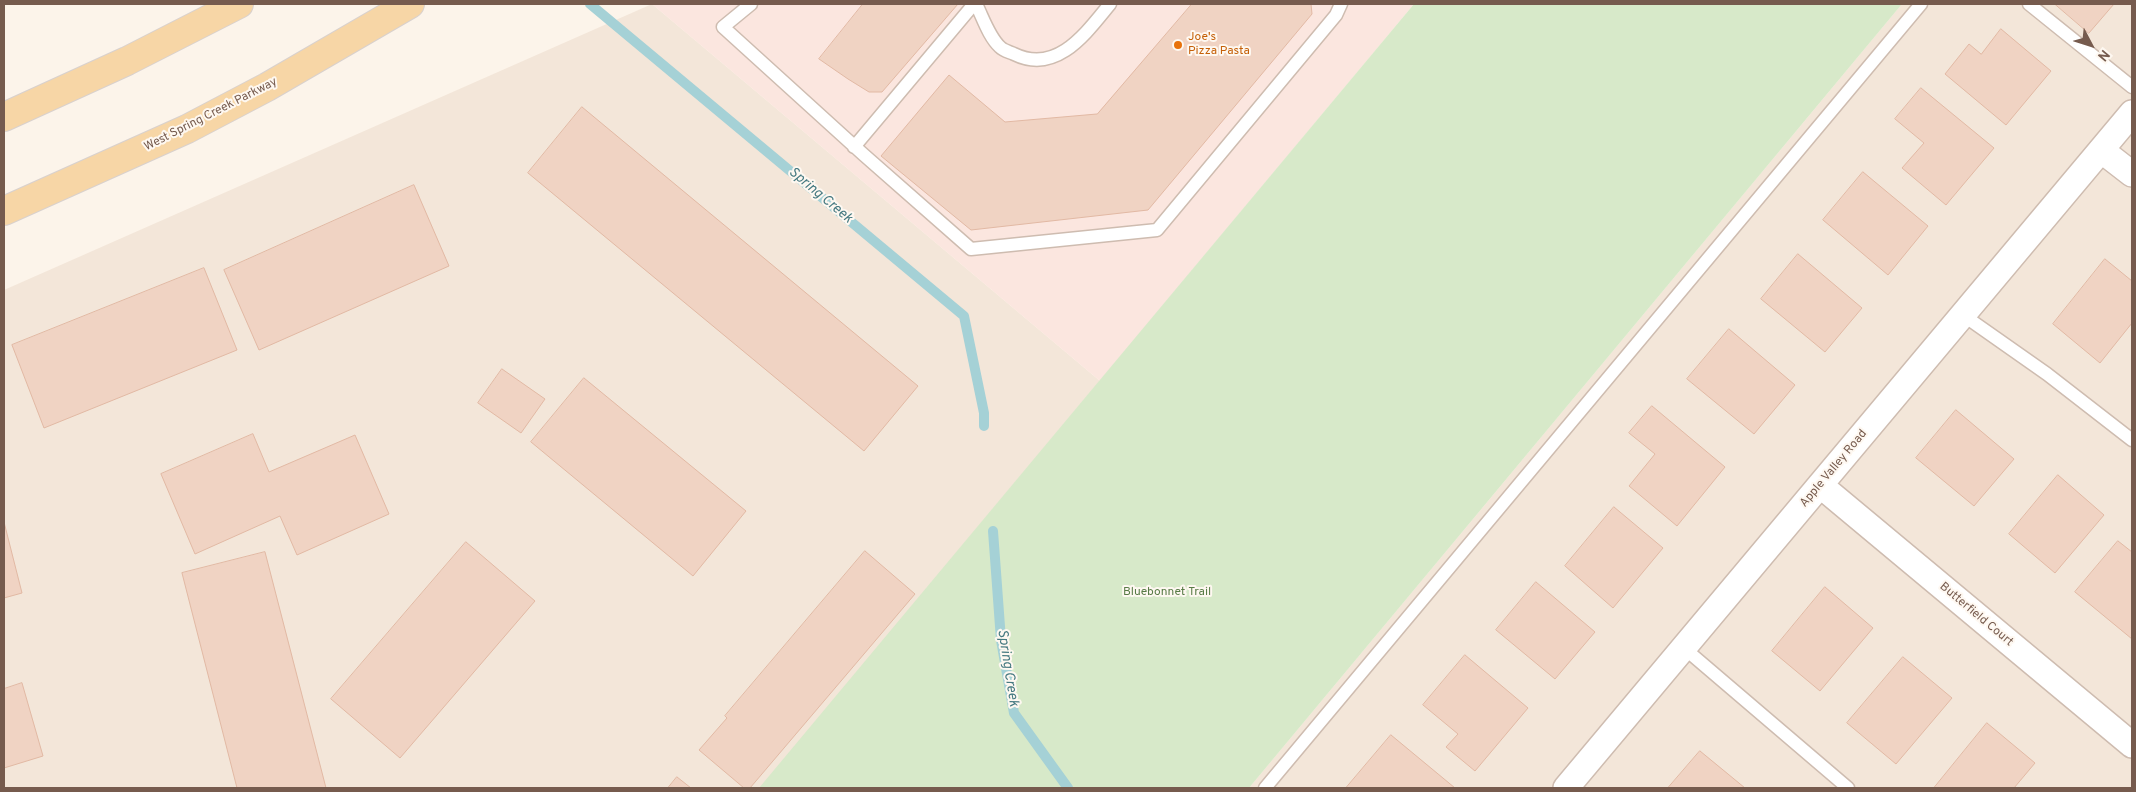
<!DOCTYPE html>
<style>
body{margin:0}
#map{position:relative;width:2136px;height:792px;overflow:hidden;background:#fcf4ea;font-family:Overpass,sans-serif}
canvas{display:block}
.frame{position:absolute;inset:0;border:5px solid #765b4e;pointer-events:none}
.north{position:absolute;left:2066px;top:20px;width:50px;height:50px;-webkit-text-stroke:4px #fef8f1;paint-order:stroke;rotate:130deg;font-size:14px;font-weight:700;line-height:20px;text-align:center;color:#765b4e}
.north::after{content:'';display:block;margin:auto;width:18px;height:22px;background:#765b4e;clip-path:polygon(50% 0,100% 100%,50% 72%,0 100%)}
</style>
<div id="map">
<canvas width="2136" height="792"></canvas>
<div class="frame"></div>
<div class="north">N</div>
</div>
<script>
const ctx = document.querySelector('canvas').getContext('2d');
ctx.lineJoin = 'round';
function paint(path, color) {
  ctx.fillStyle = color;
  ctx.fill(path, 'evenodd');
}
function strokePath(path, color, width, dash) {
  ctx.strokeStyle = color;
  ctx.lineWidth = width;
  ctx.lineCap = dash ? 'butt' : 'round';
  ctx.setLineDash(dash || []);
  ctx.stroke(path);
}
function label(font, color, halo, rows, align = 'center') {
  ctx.font = font + ' Overpass,sans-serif';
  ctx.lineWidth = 4;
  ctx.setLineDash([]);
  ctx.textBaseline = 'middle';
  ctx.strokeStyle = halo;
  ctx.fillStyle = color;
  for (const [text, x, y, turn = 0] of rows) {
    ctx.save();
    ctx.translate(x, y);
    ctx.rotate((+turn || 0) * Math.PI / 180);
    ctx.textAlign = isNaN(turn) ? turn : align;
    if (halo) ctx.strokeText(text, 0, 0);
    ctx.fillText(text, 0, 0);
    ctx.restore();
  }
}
paint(new Path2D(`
 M 652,4 L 1100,381 L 761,788 L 4,788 L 4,290 Z
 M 1902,4 L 2132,4 L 2132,788 L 1249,788 Z`), '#f3e6d9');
paint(new Path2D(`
 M 652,4 L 1414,4 L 1100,381 Z`), '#fbe6df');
paint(new Path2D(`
 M 1414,4 L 1902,4 L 1249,788 L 759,788 Z`), '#d7e9c9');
strokePath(new Path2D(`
 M 590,4 L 964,316 L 984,413 L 984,426
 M 993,531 L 1001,640 L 1014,713 L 1068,788`), '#a5d1d6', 10);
const building = new Path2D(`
 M 863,4 L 958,4 L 882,92 L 869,92 L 848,79 L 819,59 Z
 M 1192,4 L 1311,4 L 1312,14 L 1148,210 L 971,230 L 881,156 L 949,75 L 1005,122 L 1097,114 Z
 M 2055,4 L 2114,4 L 2089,33 Z
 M 2001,29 L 2051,71 L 2006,125 L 1945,74 L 1969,44 L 1981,54 Z
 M 1921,88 L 1994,148 L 1946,205 L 1902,168 L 1924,143 L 1895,119 Z
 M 582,107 L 918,386 L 864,451 L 528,173 Z
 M 1863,172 L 1928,226 L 1888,275 L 1823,220 Z
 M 414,185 L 449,266 L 259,350 L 224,270 Z
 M 1798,254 L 1862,308 L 1825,352 L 1761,299 Z
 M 2105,259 L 2132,281 L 2132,323 L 2100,363 L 2053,324 Z
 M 204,268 L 237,350 L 44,428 L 12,345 Z
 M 1729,329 L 1795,385 L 1754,434 L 1687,379 Z
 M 502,369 L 545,399 L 521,433 L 478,403 Z
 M 584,378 L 746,511 L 693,576 L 531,442 Z
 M 1652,406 L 1725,467 L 1677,526 L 1629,486 L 1655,454 L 1629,433 Z
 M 1956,410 L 2014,459 L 1974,506 L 1916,458 Z
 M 253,434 L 269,472 L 355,435 L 389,514 L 297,555 L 280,516 L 195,554 L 161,474 Z
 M 2058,475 L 2104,515 L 2055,573 L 2009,534 Z
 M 1614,507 L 1663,548 L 1613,608 L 1565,566 Z
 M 4,522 L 22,593 L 4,598 Z
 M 2118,541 L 2132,552 L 2132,639 L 2075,592 Z
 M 466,542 L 535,601 L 400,758 L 331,699 Z
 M 865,551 L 915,594 L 750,788 L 744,788 L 699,750 L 727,718 L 725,716 Z
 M 265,552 L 326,788 L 237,788 L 182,573 Z
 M 1536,582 L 1595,632 L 1555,679 L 1496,630 Z
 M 1825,587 L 1873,628 L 1820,691 L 1772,651 Z
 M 1465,655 L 1528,708 L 1475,771 L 1446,747 L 1458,734 L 1423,705 Z
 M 1903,657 L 1952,698 L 1896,764 L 1847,723 Z
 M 22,683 L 43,756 L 4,768 L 4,689 Z
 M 1987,723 L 2035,763 L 2014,788 L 1934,788 Z
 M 1391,735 L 1455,788 L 1346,788 Z
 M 1700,751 L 1745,788 L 1668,788 Z
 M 677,777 L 691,788 L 668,788 Z`);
paint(building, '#f0d3c3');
strokePath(building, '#e2b9a4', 1);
const service = new Path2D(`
 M 751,4 L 723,27 L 864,155 L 971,249 L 1157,230 L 1336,15 L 1341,4
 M 976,4 C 983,18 989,37 1000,47 C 1004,51 1010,52 1014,54 C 1057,75 1086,33 1110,4
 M 2029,4 L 2132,87
 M 854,147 L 974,4
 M 1963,315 L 2047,374 L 2132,440
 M 1684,648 L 1848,788
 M 1265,788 L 1921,4`);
const minor = new Path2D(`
 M 2101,150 L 2132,174
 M 1820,485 L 2132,745
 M 1566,788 L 2132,113`);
const primary = new Path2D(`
 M 4,117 L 127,61 L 239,4
 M 4,211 L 187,129 L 267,87 L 410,4`);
strokePath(service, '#cebcb0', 15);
strokePath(minor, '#cebcb0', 28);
strokePath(primary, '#d9d1cd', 30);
strokePath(service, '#fff', 12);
strokePath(minor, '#fff', 25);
strokePath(primary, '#f7d6a6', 28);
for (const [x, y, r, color] of [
 [1178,45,5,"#e8710a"]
]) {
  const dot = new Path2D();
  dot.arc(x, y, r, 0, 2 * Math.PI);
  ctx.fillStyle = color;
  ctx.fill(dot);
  strokePath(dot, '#fef8f1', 2);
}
label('12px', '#c56008', '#fef8f1', [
 ["Joe's",1188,38],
 ["Pizza Pasta",1188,52]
], 'left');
label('12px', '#765b4e', '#fef8f1', [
 ["West Spring Creek Parkway",211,115,-27],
 ["Apple Valley Road",1834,469,-50],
 ["Butterfield Court",1976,615,40]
]);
label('12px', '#587b46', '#fef8f1', [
 ["Bluebonnet Trail",1167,593]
]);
label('italic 14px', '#457981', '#fef8f1', [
 ["Spring Creek",820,196,40],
 ["Spring Creek",1007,668,81]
]);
</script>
